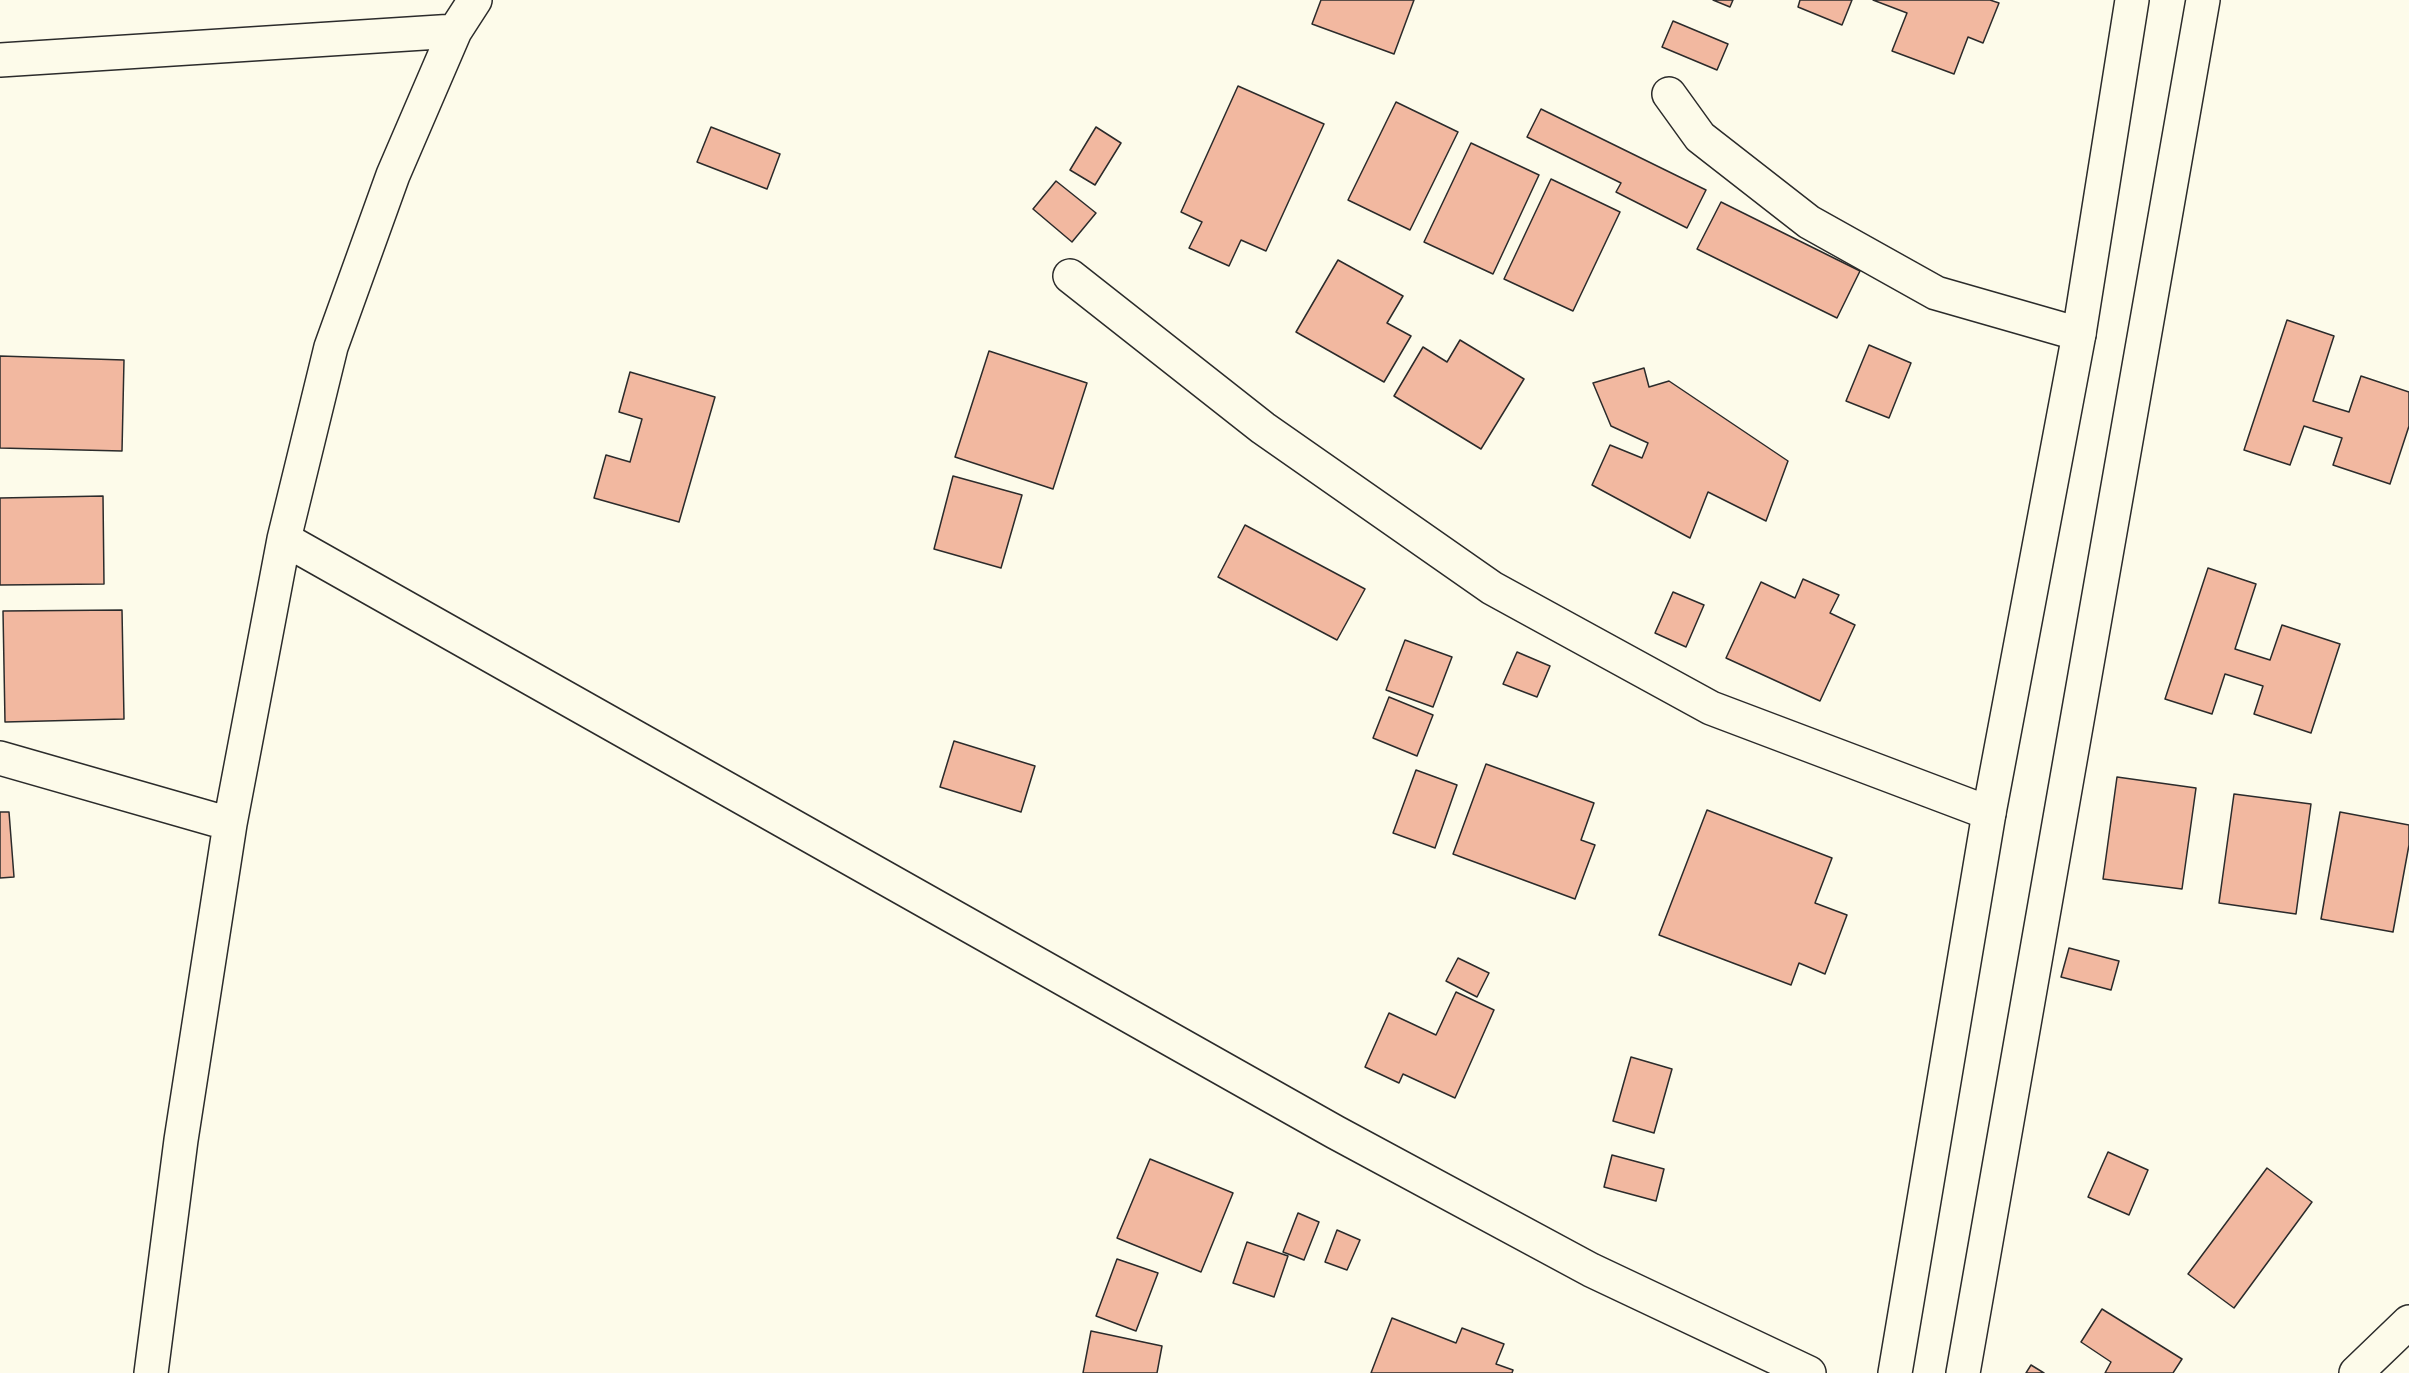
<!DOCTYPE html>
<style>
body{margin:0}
canvas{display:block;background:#fdfbea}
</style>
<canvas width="2409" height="1373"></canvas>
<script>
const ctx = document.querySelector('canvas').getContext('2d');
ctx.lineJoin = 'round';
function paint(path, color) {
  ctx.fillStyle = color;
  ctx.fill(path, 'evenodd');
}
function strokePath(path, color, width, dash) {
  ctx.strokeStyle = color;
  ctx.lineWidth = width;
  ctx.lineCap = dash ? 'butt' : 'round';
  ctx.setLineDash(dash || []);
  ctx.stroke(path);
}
const building = new Path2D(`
 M 1321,0 L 1414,0 L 1394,54 L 1312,24 Z
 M 1713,0 L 1733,0 L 1730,7 Z
 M 1800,0 L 1852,0 L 1842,25 L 1798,7 Z
 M 1873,0 L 1990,0 L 1999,3 L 1983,43 L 1968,37 L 1954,74 L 1892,51 L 1907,13 Z
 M 1673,21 L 1728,44 L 1717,70 L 1662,47 Z
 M 1238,86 L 1324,124 L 1266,251 L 1241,240 L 1229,266 L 1189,248 L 1202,222 L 1181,212 Z
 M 1396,102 L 1458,132 L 1410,230 L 1348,200 Z
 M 1541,109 L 1706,190 L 1687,228 L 1616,192 L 1621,183 L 1527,137 Z
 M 711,127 L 780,154 L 767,189 L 697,162 Z
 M 1096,127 L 1121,143 L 1095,185 L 1070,170 Z
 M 1471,143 L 1539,175 L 1493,274 L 1424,242 Z
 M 1551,179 L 1620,212 L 1573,311 L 1504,279 Z
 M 1056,181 L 1096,213 L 1072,242 L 1033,209 Z
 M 1721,202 L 1860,271 L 1837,318 L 1697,249 Z
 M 1338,260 L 1403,296 L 1387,323 L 1411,336 L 1384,382 L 1296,332 Z
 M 2287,320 L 2334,336 L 2313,401 L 2349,412 L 2361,376 L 2409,392 L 2409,426 L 2390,484 L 2333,465 L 2342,438 L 2304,426 L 2290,465 L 2244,450 Z
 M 1460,340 L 1524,379 L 1481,449 L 1394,396 L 1423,347 L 1447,362 Z
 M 1869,345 L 1911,363 L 1889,418 L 1846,401 Z
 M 989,351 L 1087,383 L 1053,489 L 955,457 Z
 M 0,356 L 124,360 L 122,451 L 0,448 Z
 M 1644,368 L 1649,387 L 1669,381 L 1788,461 L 1766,521 L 1708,492 L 1690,538 L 1592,485 L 1610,445 L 1642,458 L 1648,443 L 1611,426 L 1593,383 Z
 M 630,372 L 715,397 L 679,522 L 594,498 L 606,455 L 630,462 L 642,419 L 619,412 Z
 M 953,476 L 1022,495 L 1001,568 L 934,549 Z
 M 103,496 L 104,584 L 0,585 L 0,498 Z
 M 1245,525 L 1365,589 L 1337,640 L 1218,577 Z
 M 2208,568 L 2256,584 L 2235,649 L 2270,660 L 2282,625 L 2340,644 L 2311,733 L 2254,714 L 2263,686 L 2225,674 L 2212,714 L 2165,699 Z
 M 1803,579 L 1839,595 L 1830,613 L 1855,625 L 1820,701 L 1726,658 L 1761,582 L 1795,598 Z
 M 1673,592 L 1704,605 L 1686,647 L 1655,633 Z
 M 122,610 L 124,719 L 5,722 L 3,611 Z
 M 1405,640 L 1452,657 L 1433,707 L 1386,690 Z
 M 1517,652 L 1550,666 L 1537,697 L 1503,684 Z
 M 1389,697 L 1433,715 L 1417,756 L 1373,738 Z
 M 954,741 L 1035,766 L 1021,812 L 940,787 Z
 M 1486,764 L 1594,803 L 1581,840 L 1595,845 L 1575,899 L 1453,854 Z
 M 1416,770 L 1457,785 L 1435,848 L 1393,833 Z
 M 2117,777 L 2196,788 L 2182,889 L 2103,879 Z
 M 2234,794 L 2311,804 L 2296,914 L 2219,903 Z
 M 1707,810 L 1832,858 L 1815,903 L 1847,915 L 1825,974 L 1799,963 L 1791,985 L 1659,935 Z
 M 0,812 L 9,812 L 14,877 L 0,878 Z
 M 2340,812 L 2409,825 L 2409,845 L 2393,932 L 2321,919 Z
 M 2069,948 L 2119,961 L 2111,990 L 2061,977 Z
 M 1458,958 L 1489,973 L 1477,997 L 1446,981 Z
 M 1456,992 L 1494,1010 L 1455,1098 L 1403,1074 L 1399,1083 L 1365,1067 L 1389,1013 L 1436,1035 Z
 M 1631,1057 L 1672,1069 L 1654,1133 L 1613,1121 Z
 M 2108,1152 L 2148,1170 L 2129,1215 L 2088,1197 Z
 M 1612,1155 L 1664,1169 L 1656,1201 L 1604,1187 Z
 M 1150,1159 L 1233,1193 L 1201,1272 L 1117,1238 Z
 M 2267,1168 L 2312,1202 L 2234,1308 L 2188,1274 Z
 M 1298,1213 L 1319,1222 L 1304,1260 L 1283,1252 Z
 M 1337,1230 L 1360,1240 L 1347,1270 L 1325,1262 Z
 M 1247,1242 L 1288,1256 L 1274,1297 L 1233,1283 Z
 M 1117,1259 L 1158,1273 L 1136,1331 L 1096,1316 Z
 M 2102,1309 L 2182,1359 L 2173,1373 L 2105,1373 L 2111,1362 L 2081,1342 Z
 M 1392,1318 L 1456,1343 L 1462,1328 L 1504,1344 L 1496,1364 L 1513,1370 L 1512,1373 L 1371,1373 Z
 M 1091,1331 L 1162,1346 L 1157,1373 L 1083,1373 Z
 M 2031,1365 L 2044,1373 L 2026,1373 Z`);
paint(building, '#f2b8a0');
strokePath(building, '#2b2b2b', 1.5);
const minor = new Path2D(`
 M 0,60 L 455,31
 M 1669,94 L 1700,137 L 1809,222 L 1936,293 L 2079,334
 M 1070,276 L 1263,428 L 1492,588 L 1711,708 L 1989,813
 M 284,539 L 1335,1132 L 1591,1270 L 1809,1373
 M 0,758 L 230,824
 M 151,1373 L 181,1140 L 230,824 L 284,539 L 331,347 L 393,175 L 455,31 L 475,0
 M 2356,1373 L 2409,1322`);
const tertiary = new Path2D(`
 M 1895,1373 L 1989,813 L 2079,334 L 2132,0
 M 1963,1373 L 2203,0`);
strokePath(minor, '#2b2b2b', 36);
strokePath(tertiary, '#2b2b2b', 36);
strokePath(minor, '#fdfbea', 33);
strokePath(tertiary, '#fdfbea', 33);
</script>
